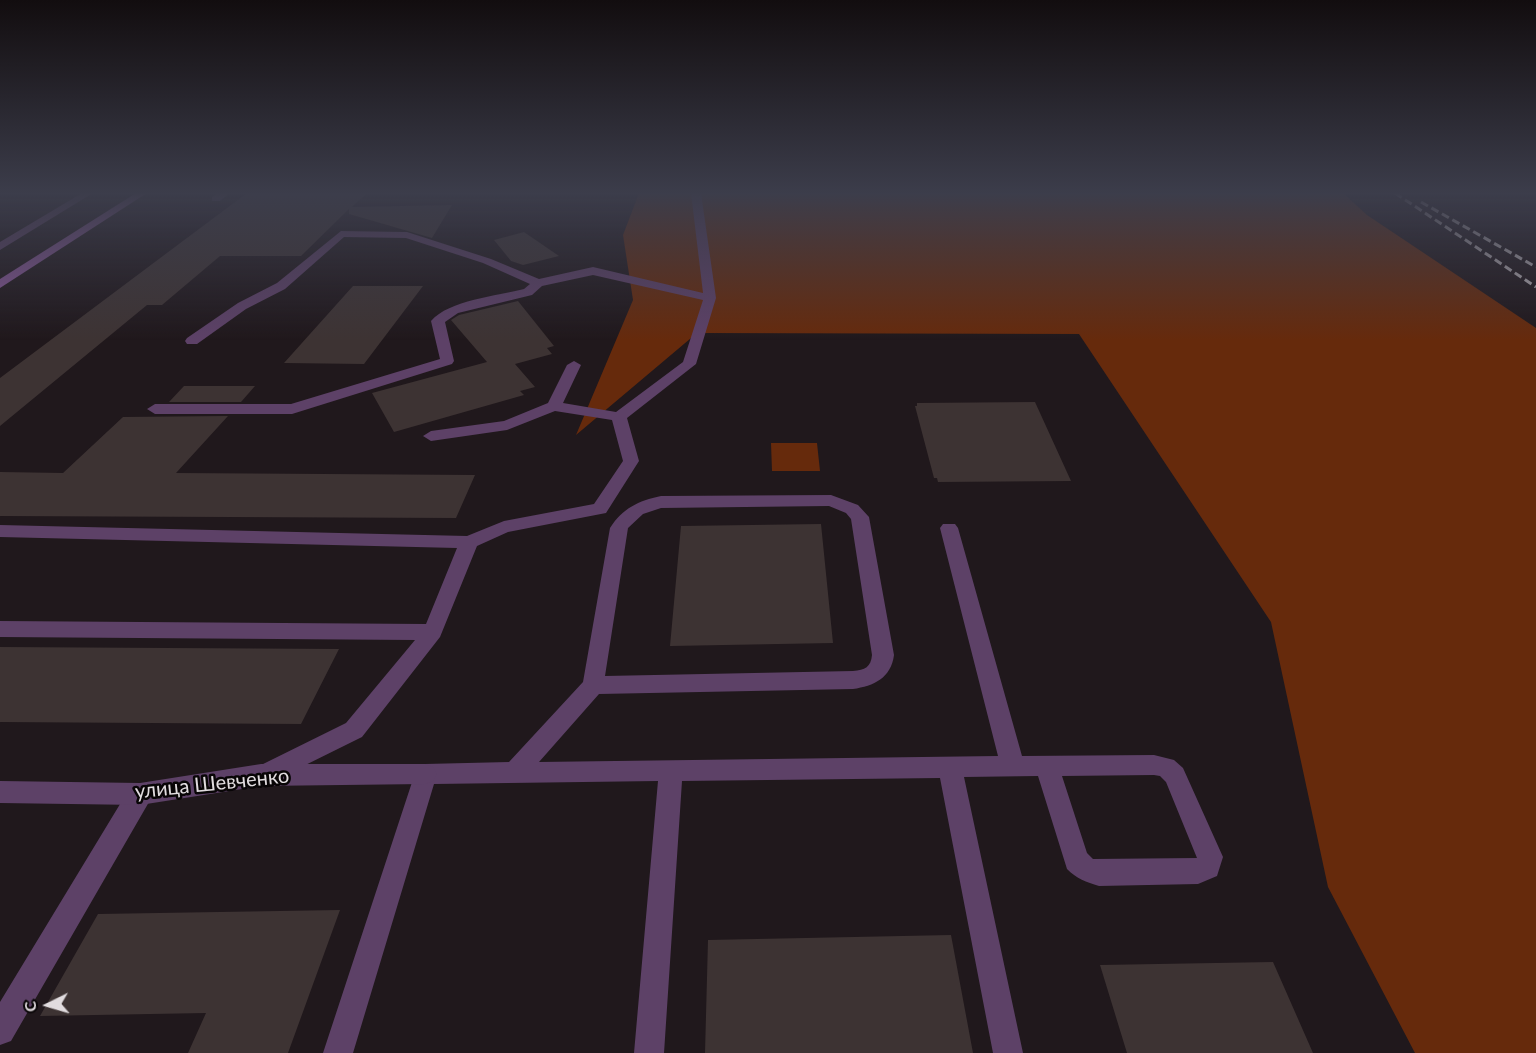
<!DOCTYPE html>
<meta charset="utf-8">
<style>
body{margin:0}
#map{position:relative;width:1536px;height:1053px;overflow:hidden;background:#20181c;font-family:Lato,sans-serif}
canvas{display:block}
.north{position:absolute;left:18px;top:975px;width:60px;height:60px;-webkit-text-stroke:4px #080506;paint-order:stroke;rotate:265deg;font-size:16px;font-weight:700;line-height:24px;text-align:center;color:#e1dcdf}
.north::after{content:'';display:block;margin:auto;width:21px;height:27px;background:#e1dcdf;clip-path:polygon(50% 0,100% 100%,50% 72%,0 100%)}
</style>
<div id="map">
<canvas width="1536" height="1053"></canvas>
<div class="north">С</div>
</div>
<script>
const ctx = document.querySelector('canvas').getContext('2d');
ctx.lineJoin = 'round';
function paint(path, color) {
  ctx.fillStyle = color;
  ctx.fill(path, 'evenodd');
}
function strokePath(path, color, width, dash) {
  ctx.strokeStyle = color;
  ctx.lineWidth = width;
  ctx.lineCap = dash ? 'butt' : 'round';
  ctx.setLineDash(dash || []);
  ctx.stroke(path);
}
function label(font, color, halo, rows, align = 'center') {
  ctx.font = font + ' Lato,sans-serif';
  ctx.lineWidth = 5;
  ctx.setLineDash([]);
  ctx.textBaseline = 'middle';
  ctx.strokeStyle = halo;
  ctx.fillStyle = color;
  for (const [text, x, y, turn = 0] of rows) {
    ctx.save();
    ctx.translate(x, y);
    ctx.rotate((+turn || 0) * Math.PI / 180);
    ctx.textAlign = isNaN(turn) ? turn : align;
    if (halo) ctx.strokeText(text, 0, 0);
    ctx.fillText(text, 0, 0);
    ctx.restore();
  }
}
paint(new Path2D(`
 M 639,193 L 1343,193 L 1367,215 L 1536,328 L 1536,1053 L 1415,1053 L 1328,887 L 1271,622 L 1079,334 L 697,333 L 576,435 L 633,300 L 623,235 Z
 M 771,443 L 817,443 L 820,471 L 772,471 Z`), '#662a0c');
paint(new Path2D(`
 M 247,193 L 367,193 L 352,207 L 452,205 L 432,238 L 349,214 L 349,209 L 301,256 L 220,256 L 162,305 L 147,305 L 0,426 L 0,378 Z
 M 524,232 L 559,256 L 523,265 L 511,261 L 494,240 Z
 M 353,286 L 423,286 L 364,364 L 284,363 Z
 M 518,301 L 554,346 L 547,348 L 552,354 L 515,364 L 535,387 L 520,391 L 524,395 L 394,432 L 372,393 L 487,362 L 451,320 L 459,315 Z
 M 184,386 L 255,386 L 241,402 L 169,402 Z
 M 1035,402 L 1071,481 L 938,482 L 937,478 L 934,478 L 915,406 L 917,406 L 917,403 Z
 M 228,416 L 176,473 L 475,475 L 456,518 L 0,516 L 0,472 L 63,473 L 123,417 Z
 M 821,524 L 833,643 L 670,646 L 681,526 Z
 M 0,647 L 339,649 L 301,724 L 0,722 Z
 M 340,910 L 288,1053 L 188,1053 L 206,1013 L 40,1016 L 98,914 Z
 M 951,935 L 973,1053 L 705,1053 L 708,940 Z
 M 1273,962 L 1313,1053 L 1127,1053 L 1100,965 Z`), '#3d3333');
paint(new Path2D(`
 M 82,193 L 93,193 L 0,250 L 0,242 Z
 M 219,193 L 230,193 L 220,201 L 212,201 L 212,197 Z
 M 691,193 L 701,193 L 716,298 L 696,364 L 627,418 L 639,461 L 606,513 L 508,532 L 477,546 L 440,637 L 362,737 L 263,786 L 255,782 L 251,775 L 255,768 L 346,723 L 415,640 L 0,637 L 0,621 L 426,624 L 457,548 L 0,537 L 0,525 L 467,536 L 504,521 L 594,504 L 623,461 L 612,420 L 555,411 L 507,430 L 431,441 L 423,436 L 431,431 L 504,421 L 548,403 L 567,365 L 574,361 L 581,365 L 563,403 L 616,412 L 683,362 L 703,300 L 593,275 L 542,286 L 532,295 L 458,313 L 445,322 L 454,361 L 452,364 L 292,414 L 155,414 L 147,409 L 155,404 L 291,404 L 440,359 L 431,321 C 449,300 497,296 524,289 L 530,284 L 483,263 L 406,238 L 344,237 L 285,289 L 246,309 L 197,344 L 187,344 L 185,341 L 187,338 L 238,303 L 277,283 L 341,231 L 407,232 L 491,259 L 539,279 L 593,267 L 703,293 Z
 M 831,495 L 858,505 L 869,517 L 894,655 C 891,678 874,686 853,689 L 599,694 L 539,762 L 998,756 L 940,528 L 943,524 L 955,524 L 958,528 L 1022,756 L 1154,755 L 1174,760 L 1183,768 L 1223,857 L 1217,876 L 1198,884 L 1099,886 C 1086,882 1077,879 1067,869 L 1038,776 L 964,777 L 1023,1053 L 993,1053 L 940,778 L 682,781 L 664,1053 L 634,1053 L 658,781 L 434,784 L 353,1053 L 323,1053 L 417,767 L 425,764 L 509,762 L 583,682 L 610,528 C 623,508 638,501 661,496 ZM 829,506 L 846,513 L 851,519 L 872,655 C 871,667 865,670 853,671 L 605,676 L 628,528 L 643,514 L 661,508 ZM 1154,775 L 1160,776 L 1166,782 L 1197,858 L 1093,859 L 1087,853 L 1062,776 Z
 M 140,783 L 149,786 L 152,794 L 149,802 L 11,1041 L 0,1045 L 0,1002 L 131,786 Z`), '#5d4167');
paint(new Path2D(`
 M 261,764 L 425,764 L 433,767 L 437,774 L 433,781 L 425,784 L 261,786 L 140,805 L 0,803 L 0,781 L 140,783 Z`), '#5d4167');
paint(new Path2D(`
 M 136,193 L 147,193 L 0,288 L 0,279 Z`), '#835593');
strokePath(new Path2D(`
 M 1395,193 L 1536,287
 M 1421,202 L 1536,267`), '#b1abaf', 3, [8, 4]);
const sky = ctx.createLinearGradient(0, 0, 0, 340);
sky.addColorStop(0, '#120d0f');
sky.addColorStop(0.57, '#3c3d4b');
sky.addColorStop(1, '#3c3d4b00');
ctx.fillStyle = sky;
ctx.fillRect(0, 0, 1536, 340);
label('20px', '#e1dcdf', '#080506', [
 ["улица Шевченко",212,784,-6]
]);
</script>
